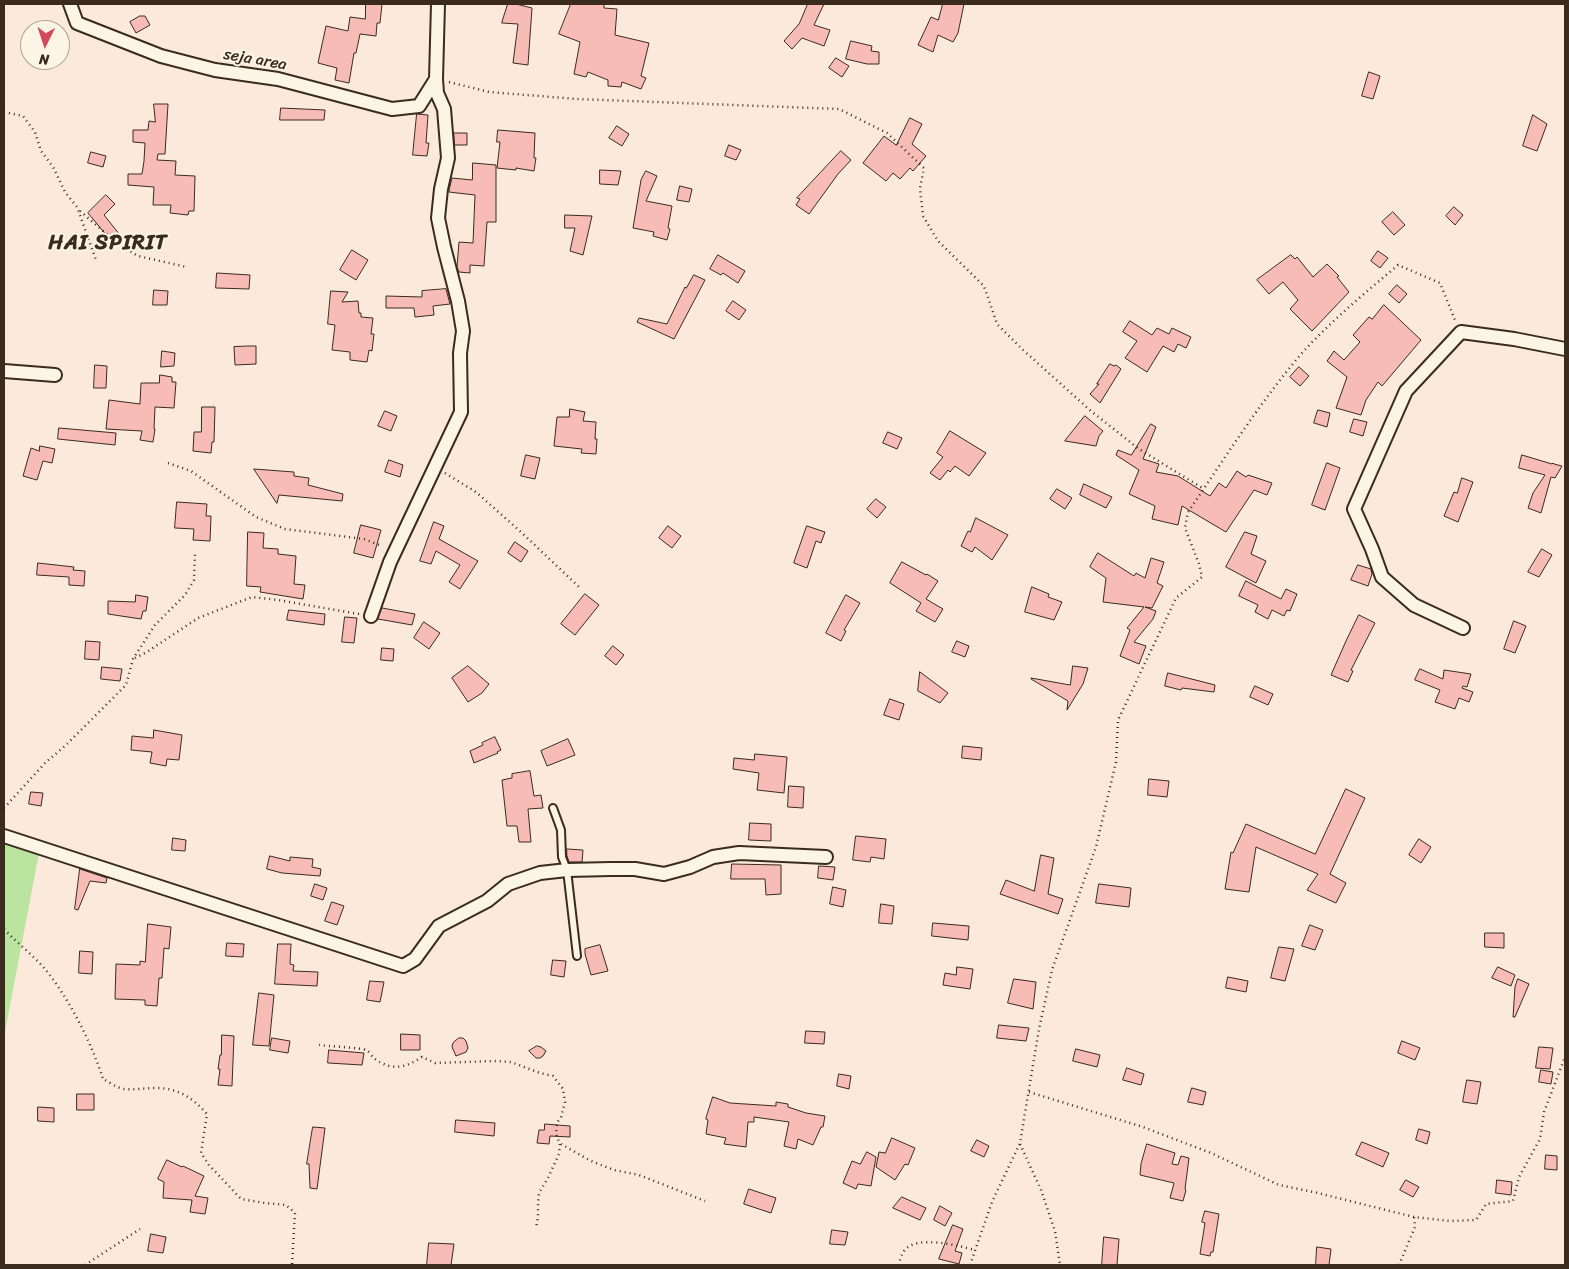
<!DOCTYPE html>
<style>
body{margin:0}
#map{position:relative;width:1569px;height:1269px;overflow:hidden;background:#fbeadb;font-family:Sriracha,sans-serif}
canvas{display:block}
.frame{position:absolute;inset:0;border:5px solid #3b2a1e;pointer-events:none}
.north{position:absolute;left:20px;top:20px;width:50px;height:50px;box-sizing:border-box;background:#fcf5e5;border:1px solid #afa495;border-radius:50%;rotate:184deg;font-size:14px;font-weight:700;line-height:20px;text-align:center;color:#3b2a1e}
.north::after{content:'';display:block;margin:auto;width:18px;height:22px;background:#d1495b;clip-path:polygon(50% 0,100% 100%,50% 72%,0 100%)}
</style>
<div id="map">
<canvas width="1569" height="1269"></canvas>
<div class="frame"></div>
<div class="north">N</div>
</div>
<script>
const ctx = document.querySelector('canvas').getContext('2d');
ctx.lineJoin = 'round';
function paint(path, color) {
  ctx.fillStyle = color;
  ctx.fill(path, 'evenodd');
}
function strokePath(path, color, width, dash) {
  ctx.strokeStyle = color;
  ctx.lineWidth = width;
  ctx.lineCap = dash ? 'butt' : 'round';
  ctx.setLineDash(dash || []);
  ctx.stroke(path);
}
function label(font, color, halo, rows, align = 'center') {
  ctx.font = font + ' Sriracha,sans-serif';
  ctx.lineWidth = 4;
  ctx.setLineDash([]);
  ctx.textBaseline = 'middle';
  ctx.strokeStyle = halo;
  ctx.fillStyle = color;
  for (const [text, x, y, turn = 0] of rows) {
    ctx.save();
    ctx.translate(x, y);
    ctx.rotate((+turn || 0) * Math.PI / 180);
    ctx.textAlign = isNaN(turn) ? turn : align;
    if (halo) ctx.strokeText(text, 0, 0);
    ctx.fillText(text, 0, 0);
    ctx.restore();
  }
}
paint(new Path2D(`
 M 4,844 L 39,853 L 4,1037 Z`), '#bae4a0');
const building = new Path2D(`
 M 366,4 L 382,4 L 380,23 L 377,23 L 376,36 L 360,34 L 356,53 L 354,53 L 349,83 L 335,80 L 337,68 L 318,63 L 326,26 L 348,31 L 350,17 L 365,19 Z
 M 508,4 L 516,4 L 532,8 L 528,65 L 513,63 L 518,24 L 502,23 Z
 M 571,4 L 604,4 L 604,8 L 617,9 L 615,35 L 649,43 L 641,76 L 646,78 L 641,89 L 622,82 L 621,87 L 608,86 L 608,80 L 588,72 L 586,77 L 574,74 L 580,42 L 559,34 Z
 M 808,4 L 824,4 L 814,25 L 830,30 L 824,46 L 802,38 L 792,49 L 784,41 L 799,24 Z
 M 943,4 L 964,4 L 958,33 L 953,42 L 938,35 L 933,52 L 918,45 L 931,17 L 938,20 Z
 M 140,16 L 145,16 L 150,25 L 136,33 L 130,22 Z
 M 851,41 L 872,46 L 871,51 L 879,52 L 879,64 L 867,64 L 846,59 Z
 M 836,58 L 849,66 L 842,77 L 829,68 Z
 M 1369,72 L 1380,76 L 1373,99 L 1362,96 Z
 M 154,104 L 168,104 L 165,154 L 158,154 L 157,160 L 176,161 L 175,175 L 195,176 L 194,211 L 189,211 L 188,215 L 170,213 L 171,205 L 153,205 L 154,187 L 128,185 L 128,174 L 142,174 L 144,161 L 145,143 L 133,142 L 133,130 L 148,130 L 149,121 L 155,122 Z
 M 281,108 L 325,110 L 324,120 L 280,120 Z
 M 417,114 L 428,115 L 426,143 L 429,143 L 427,156 L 413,155 Z
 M 1533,115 L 1547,124 L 1537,151 L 1523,146 Z
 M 910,118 L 922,124 L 912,144 L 926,156 L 913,171 L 910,168 L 900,179 L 893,173 L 886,181 L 863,163 L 884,136 L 896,145 Z
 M 617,126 L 629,134 L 622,146 L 609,138 Z
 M 498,130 L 535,133 L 534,158 L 536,158 L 534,171 L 516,168 L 516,170 L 497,168 L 500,142 L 497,142 Z
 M 454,133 L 467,133 L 467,145 L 455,145 Z
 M 729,145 L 741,150 L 736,160 L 725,156 Z
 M 841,151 L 851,160 L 838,174 L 809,214 L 796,205 L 800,199 L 797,198 Z
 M 91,152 L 106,156 L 103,167 L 88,163 Z
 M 473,163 L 496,165 L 496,222 L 487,222 L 484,266 L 470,265 L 470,273 L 459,272 L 457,267 L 459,242 L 473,243 L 475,195 L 449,192 L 449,190 L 452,178 L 472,180 Z
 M 600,170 L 621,171 L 618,185 L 600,184 Z
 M 646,171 L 657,176 L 646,201 L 672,206 L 668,228 L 670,229 L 667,240 L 653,236 L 654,232 L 633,228 L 641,180 Z
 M 680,186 L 692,189 L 689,202 L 677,200 Z
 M 106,195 L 115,204 L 104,215 L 120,235 L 112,242 L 88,213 Z
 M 1454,207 L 1463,215 L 1455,225 L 1446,216 Z
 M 1393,212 L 1405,225 L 1394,235 L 1382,222 Z
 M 565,215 L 592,216 L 583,255 L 570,251 L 575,228 L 565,228 Z
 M 352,250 L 368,260 L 356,280 L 340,270 Z
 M 1378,251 L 1388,258 L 1380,268 L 1371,261 Z
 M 718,255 L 745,271 L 738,283 L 723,273 L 721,275 L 710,269 Z
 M 1291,255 L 1295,259 L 1297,257 L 1313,277 L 1327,264 L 1339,276 L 1337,277 L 1349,292 L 1312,331 L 1290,309 L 1298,300 L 1283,282 L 1269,294 L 1257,280 Z
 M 217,273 L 250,275 L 249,289 L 216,288 Z
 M 694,275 L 705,280 L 674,339 L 637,322 L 639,318 L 667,324 L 685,287 L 686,288 Z
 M 1397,285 L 1407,294 L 1399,303 L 1389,294 Z
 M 446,289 L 450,304 L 433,306 L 434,315 L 415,317 L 414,308 L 386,308 L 386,296 L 422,297 L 422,291 Z
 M 154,290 L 168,291 L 167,305 L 153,305 Z
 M 331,291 L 348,292 L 342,302 L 358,301 L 359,313 L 361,313 L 361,317 L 373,318 L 371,334 L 374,334 L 372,351 L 369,350 L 367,362 L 350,360 L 350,352 L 332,350 L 335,325 L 328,324 Z
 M 733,301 L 746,310 L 739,320 L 726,311 Z
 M 1384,305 L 1421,340 L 1382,386 L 1378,382 L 1366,400 L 1361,415 L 1336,408 L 1347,377 L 1327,361 L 1334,351 L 1344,360 L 1360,342 L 1353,335 L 1369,317 L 1372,319 Z
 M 1130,321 L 1152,335 L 1157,328 L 1169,334 L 1172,328 L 1191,337 L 1186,348 L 1178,344 L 1174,352 L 1163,346 L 1147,372 L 1125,358 L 1137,341 L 1123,332 Z
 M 248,346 L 256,346 L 256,364 L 235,365 L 234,347 Z
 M 162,351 L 175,353 L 174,366 L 161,367 Z
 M 1110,364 L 1114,366 L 1116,365 L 1121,369 L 1100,403 L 1090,394 L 1099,384 L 1097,384 Z
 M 95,365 L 107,366 L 106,388 L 94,388 Z
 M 1299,367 L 1309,376 L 1300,386 L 1290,377 Z
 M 160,375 L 172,377 L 172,382 L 176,382 L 174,408 L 155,407 L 154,429 L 155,429 L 153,442 L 140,440 L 142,431 L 106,429 L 109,400 L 140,404 L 141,383 L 159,383 Z
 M 202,407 L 215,407 L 214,442 L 212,442 L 211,453 L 193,451 L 194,432 L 201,432 Z
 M 570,409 L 585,412 L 583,421 L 596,422 L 595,439 L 597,439 L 596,454 L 581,453 L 582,449 L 554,446 L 557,417 L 569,417 Z
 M 1318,410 L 1330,413 L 1327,427 L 1314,423 Z
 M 385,411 L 397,416 L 391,431 L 378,426 Z
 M 1085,416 L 1103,431 L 1099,436 L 1096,446 L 1065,441 Z
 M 1354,419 L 1367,422 L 1363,436 L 1350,432 Z
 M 1151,424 L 1156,427 L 1143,459 L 1159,464 L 1156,472 L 1178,476 L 1210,496 L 1219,483 L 1226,488 L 1237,471 L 1246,477 L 1248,475 L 1272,483 L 1267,495 L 1254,490 L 1226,532 L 1182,506 L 1178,525 L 1152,519 L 1155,506 L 1129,494 L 1139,470 L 1116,455 L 1118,450 L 1131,455 Z
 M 59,428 L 116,433 L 115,445 L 58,439 Z
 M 950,431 L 986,453 L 969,476 L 955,466 L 950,472 L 948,470 L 940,480 L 930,473 L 943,457 L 937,453 Z
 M 888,432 L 902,438 L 897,449 L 883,443 Z
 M 40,446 L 55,449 L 52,463 L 43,461 L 37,480 L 23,476 L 31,448 L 39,451 Z
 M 526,455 L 540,458 L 535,479 L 521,476 Z
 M 1522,455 L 1552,464 L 1553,463 L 1554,464 L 1562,466 L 1555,478 L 1551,477 L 1541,513 L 1528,508 L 1533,493 L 1545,475 L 1519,468 Z
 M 389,460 L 403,465 L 400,477 L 385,472 Z
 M 1327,463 L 1340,468 L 1325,510 L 1312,505 Z
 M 254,469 L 294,472 L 294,476 L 309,478 L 308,485 L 343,494 L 342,501 L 279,495 L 277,503 Z
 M 1462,478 L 1473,482 L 1458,522 L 1444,516 L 1454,492 L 1457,493 Z
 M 1084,484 L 1112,497 L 1106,508 L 1080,495 Z
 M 1057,489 L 1072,498 L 1065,509 L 1050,499 Z
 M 876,499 L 886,507 L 877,518 L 867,509 Z
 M 177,502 L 207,504 L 206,516 L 211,516 L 210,541 L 193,540 L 194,529 L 175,528 Z
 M 976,518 L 1008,535 L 992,560 L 975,547 L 972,552 L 961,546 L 968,531 L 970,532 Z
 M 434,522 L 444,526 L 439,539 L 478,561 L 460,589 L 449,582 L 460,565 L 436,551 L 431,564 L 420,561 Z
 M 361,525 L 381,530 L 373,558 L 354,553 Z
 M 668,526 L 681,536 L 672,548 L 659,538 Z
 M 807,526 L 825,532 L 821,543 L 816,541 L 807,568 L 794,563 Z
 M 248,532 L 264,533 L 263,548 L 278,549 L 278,554 L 296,556 L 294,584 L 305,585 L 303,599 L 260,592 L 261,587 L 247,586 Z
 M 1245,532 L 1257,536 L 1251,554 L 1266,561 L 1256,583 L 1226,567 Z
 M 515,542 L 528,551 L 521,562 L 508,553 Z
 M 1542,549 L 1552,555 L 1539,577 L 1528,572 Z
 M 1098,553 L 1134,576 L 1136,573 L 1145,578 L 1151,558 L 1164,562 L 1157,583 L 1163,586 L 1152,608 L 1145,607 L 1156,611 L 1153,619 L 1134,642 L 1146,646 L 1139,664 L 1120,656 L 1130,630 L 1127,628 L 1144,607 L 1103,602 L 1106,578 L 1090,567 Z
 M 902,562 L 926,575 L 927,574 L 938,581 L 926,599 L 943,609 L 935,622 L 916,611 L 921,603 L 890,583 Z
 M 38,563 L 74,567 L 73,570 L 85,571 L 84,586 L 69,585 L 69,577 L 37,575 Z
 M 1358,565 L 1371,569 L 1372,574 L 1368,586 L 1351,580 Z
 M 1246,581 L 1281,599 L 1286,589 L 1297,594 L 1290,611 L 1287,610 L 1284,616 L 1272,610 L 1268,619 L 1255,612 L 1258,605 L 1239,596 Z
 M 1032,587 L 1049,594 L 1048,597 L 1062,602 L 1054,620 L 1025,612 Z
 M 585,594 L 599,605 L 575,635 L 561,624 Z
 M 136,595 L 148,597 L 146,611 L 143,611 L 141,619 L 108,614 L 108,601 L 135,602 Z
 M 846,595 L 860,603 L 844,630 L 846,631 L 841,641 L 826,633 Z
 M 382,608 L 415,614 L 412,625 L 378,619 Z
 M 289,610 L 325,614 L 324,625 L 287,620 Z
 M 1359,615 L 1375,623 L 1351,670 L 1353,671 L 1348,682 L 1331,675 L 1346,641 Z
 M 345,617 L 357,618 L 354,643 L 342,642 Z
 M 1514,621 L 1526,626 L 1515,653 L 1504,649 Z
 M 424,622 L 440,633 L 429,649 L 414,638 Z
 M 86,641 L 100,642 L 99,660 L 85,659 Z
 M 957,641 L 969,646 L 965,657 L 952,652 Z
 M 613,646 L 624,655 L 616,665 L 605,656 Z
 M 382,648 L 394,649 L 393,661 L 381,660 Z
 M 468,666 L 489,684 L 482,693 L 468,702 L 452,678 Z
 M 1073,666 L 1088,668 L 1083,684 L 1067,710 L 1068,701 L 1031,679 L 1031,678 L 1070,685 Z
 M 102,667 L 122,669 L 120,681 L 101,679 Z
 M 1420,669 L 1443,679 L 1444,670 L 1471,674 L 1467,687 L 1463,686 L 1462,688 L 1473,692 L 1469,702 L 1459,698 L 1455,709 L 1435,702 L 1440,690 L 1415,680 Z
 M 920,672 L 948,693 L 940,703 L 918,691 Z
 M 1168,673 L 1215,685 L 1214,692 L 1182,688 L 1181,690 L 1165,686 Z
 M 1255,686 L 1273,694 L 1268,705 L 1250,697 Z
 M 890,699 L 904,704 L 899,720 L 884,715 Z
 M 154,730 L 182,735 L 179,760 L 167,759 L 166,766 L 150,763 L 152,752 L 131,750 L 132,736 L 153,738 Z
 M 495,737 L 501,750 L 497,752 L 498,753 L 474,763 L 470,751 L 483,745 L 482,743 Z
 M 568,739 L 575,755 L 547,766 L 541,751 Z
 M 963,746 L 982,748 L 981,760 L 962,758 Z
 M 755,754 L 787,757 L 784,793 L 757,790 L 759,773 L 733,769 L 734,758 L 754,760 Z
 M 530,771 L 534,796 L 541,795 L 543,808 L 528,809 L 531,842 L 519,842 L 517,826 L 507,826 L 502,780 L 512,778 L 512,774 Z
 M 1149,779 L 1169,781 L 1167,797 L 1148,795 Z
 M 789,786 L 804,787 L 803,808 L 788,807 Z
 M 1346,789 L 1365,798 L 1330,874 L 1346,883 L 1336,903 L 1307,890 L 1318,874 L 1256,847 L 1249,892 L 1225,889 L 1231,852 L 1233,853 L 1246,824 L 1315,854 Z
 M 31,792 L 43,793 L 41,806 L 29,804 Z
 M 750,823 L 771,824 L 771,841 L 749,840 Z
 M 856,836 L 886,839 L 884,859 L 871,857 L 870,862 L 853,860 Z
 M 173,838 L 186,840 L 185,851 L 172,850 Z
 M 1419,839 L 1431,847 L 1421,863 L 1409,855 Z
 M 567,849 L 583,850 L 582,862 L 569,862 L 567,856 Z
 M 1041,855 L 1054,858 L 1048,894 L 1063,899 L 1058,914 L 1000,894 L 1006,880 L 1034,891 Z
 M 270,856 L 290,861 L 290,857 L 313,859 L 312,867 L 321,869 L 320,876 L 282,873 L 267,869 Z
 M 732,864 L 781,865 L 781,894 L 766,895 L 765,879 L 731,879 Z
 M 819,866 L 835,867 L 833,880 L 818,878 Z
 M 80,869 L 107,878 L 106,883 L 90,881 L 78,910 L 75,909 Z
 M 315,884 L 327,888 L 323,900 L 311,896 Z
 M 1099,884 L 1131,888 L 1129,907 L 1096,903 Z
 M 833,887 L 846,890 L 843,907 L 830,904 Z
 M 332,902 L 344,906 L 337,925 L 325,921 Z
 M 881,904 L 894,906 L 892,924 L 879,923 Z
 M 933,923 L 969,926 L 968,940 L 932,936 Z
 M 148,924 L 171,927 L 169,949 L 164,948 L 162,978 L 159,978 L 157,1006 L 145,1005 L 145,1000 L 115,999 L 116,964 L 140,965 L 140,961 L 145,962 Z
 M 1310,925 L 1323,930 L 1315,950 L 1302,946 Z
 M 1485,933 L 1504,933 L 1504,948 L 1485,947 Z
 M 227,943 L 244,944 L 243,957 L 226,956 Z
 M 278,944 L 291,944 L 290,964 L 294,965 L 293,971 L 318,972 L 317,986 L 275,984 Z
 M 600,945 L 608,971 L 591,975 L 585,954 L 585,949 Z
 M 1279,947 L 1294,949 L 1285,981 L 1271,978 Z
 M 80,951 L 93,952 L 92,974 L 79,973 Z
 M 553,960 L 566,961 L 564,977 L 551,975 Z
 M 957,967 L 973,969 L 970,989 L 943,985 L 945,973 L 956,975 Z
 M 1498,967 L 1515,975 L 1511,986 L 1492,978 Z
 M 1228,977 L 1248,981 L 1246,992 L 1226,988 Z
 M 1014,979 L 1036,982 L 1033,1009 L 1008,1003 Z
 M 1518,979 L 1529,984 L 1515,1017 L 1513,1017 L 1515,987 Z
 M 370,981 L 384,982 L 380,1002 L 367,1000 Z
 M 259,993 L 274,995 L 269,1046 L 253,1045 Z
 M 999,1025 L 1029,1028 L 1026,1041 L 997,1038 Z
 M 806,1031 L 825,1032 L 824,1044 L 805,1043 Z
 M 401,1034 L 420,1035 L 420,1050 L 401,1050 Z
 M 222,1035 L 234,1036 L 232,1086 L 218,1085 L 220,1069 L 218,1069 L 220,1055 L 221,1055 Z
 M 272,1038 L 290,1041 L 288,1053 L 270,1050 Z
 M 459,1038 L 463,1038 L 466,1041 L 468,1048 L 466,1052 L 456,1056 L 452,1047 L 453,1043 Z
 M 1402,1041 L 1420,1048 L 1415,1060 L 1398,1053 Z
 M 537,1046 L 541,1047 L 546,1051 L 543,1056 L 540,1058 L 536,1058 L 529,1051 Z
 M 1539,1047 L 1553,1048 L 1550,1069 L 1536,1068 Z
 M 1076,1049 L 1100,1055 L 1097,1067 L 1073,1061 Z
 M 329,1050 L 364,1053 L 362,1065 L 328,1063 Z
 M 1127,1068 L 1144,1074 L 1141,1085 L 1123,1080 Z
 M 1541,1070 L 1553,1072 L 1551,1084 L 1539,1082 Z
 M 839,1074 L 851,1076 L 849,1089 L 837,1086 Z
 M 1467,1080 L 1481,1082 L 1477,1104 L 1463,1102 Z
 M 1192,1088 L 1206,1092 L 1203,1105 L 1188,1102 Z
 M 77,1094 L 94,1094 L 94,1110 L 77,1110 Z
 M 713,1097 L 730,1103 L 776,1106 L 776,1102 L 788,1104 L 788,1107 L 806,1113 L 825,1116 L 823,1127 L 821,1127 L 813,1145 L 798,1139 L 796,1149 L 784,1146 L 789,1122 L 754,1117 L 754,1122 L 748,1122 L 746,1147 L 724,1144 L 726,1138 L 706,1134 L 708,1120 L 706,1119 Z
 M 38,1107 L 54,1108 L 54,1122 L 38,1121 Z
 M 456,1120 L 495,1123 L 494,1136 L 455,1132 Z
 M 545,1124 L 570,1126 L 570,1137 L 550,1136 L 549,1144 L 537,1143 L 539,1130 L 544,1130 Z
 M 313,1127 L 325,1128 L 317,1189 L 310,1188 L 309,1164 L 307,1164 Z
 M 1419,1129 L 1430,1132 L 1427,1144 L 1416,1140 Z
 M 892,1138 L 915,1148 L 908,1165 L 905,1164 L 895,1180 L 876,1167 L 879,1152 L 885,1153 Z
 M 977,1140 L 989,1146 L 984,1157 L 971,1151 Z
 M 1362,1142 L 1389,1153 L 1383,1167 L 1356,1155 Z
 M 1147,1144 L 1175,1153 L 1172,1164 L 1178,1165 L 1181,1156 L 1189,1158 L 1185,1189 L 1186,1190 L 1183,1201 L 1170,1198 L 1174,1183 L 1140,1175 L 1141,1164 Z
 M 867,1152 L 876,1157 L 871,1186 L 858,1184 L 856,1189 L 843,1183 L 852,1161 L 860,1164 Z
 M 1546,1155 L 1557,1156 L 1557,1170 L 1545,1169 Z
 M 167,1160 L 182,1167 L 183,1166 L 204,1176 L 195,1196 L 208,1198 L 205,1214 L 190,1212 L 192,1200 L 163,1198 L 164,1182 L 158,1179 Z
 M 1406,1180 L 1419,1187 L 1413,1197 L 1400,1190 Z
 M 1497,1180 L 1512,1182 L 1511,1195 L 1496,1193 Z
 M 749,1189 L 776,1198 L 771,1213 L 744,1204 Z
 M 902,1197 L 926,1208 L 920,1220 L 893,1208 Z
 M 940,1206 L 952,1213 L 945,1226 L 934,1220 Z
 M 1205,1211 L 1219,1214 L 1213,1252 L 1211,1252 L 1210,1256 L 1200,1254 L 1205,1223 L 1202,1222 Z
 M 953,1225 L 963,1229 L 955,1251 L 962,1253 L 959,1264 L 939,1259 Z
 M 832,1230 L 848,1232 L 845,1245 L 830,1244 Z
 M 151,1234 L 166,1237 L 163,1253 L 148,1251 Z
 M 1104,1237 L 1119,1239 L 1117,1265 L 1102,1265 Z
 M 429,1243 L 454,1244 L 451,1265 L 427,1265 Z
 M 1317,1247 L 1331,1249 L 1329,1265 L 1316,1265 Z`);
paint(building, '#f7bcb5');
strokePath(building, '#3b2a1e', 1);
const lane = new Path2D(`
 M 553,808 L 561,830 L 562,857 L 567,870 L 577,956`);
const street = new Path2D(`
 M 70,4 L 77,23 L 161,56 L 215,70 L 278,79 L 392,109 L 419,106 L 436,79
 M 4,371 L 55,375
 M 371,616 L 390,562 L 461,412 L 460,353 L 463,331 L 458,301 L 444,247 L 438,218 L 441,189 L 448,158 L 444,109 L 437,93 L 436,79 L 438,4
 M 1463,628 L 1414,605 L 1382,577 L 1372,549 L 1354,509 L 1406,391 L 1461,332 L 1514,339 L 1565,349
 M 4,836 L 403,966 L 415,959 L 439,926 L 487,901 L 508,884 L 540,873 L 567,870 L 611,869 L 635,869 L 664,874 L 690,867 L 713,857 L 739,853 L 826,857`);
strokePath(lane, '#3b2a1e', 10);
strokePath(street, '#3b2a1e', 16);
strokePath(new Path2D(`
 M 449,82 L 489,92 L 577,99 L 839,109 L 887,133 L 924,168 L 920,188 L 923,216 L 938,241 L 984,286 L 997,324 L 1022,349 L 1091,411 L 1139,449 L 1204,489
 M 4,112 L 23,116 L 35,132 L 41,151 L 53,167 L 65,192 L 77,207 L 96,260
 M 80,211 L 117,243 L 138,256 L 187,267
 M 168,463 L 191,471 L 256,517 L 285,529 L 364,539 L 382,546
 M 445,473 L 476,492 L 521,532 L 579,587
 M 135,658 L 147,652 L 198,618 L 252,597 L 278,600 L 359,614
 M 4,808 L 45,763 L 65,746 L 126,685 L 133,659 L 155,625 L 185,595 L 194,580 L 195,553
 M 4,929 C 17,943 33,955 45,969 C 69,998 92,1044 103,1079 C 109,1082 117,1088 124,1089 C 135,1090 145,1088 156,1088 C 178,1088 193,1098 207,1114 L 201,1153 L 209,1165 L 241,1199 L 265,1203 L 286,1205 L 295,1213 L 292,1265
 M 319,1045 C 326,1046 363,1048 366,1050 C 370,1052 372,1057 375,1059 C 392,1071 405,1068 422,1057 L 435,1063 L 496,1061 L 511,1062 L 540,1073 L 553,1076 L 563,1089 L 565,1102 L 561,1117 L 557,1123 L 556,1134 L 560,1144 L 559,1154 L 548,1178 L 539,1193 L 538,1204 L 538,1217 L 536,1228
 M 1029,1092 L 1143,1127 L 1211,1153 L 1279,1185 L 1318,1193 L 1414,1217
 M 561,1144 L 591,1161 L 614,1170 L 639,1175 L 705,1201
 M 1020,1144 L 1041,1190 L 1055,1231 L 1060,1265
 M 85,1265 L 140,1229
 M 898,1265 C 900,1261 901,1255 904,1251 C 916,1234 959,1246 975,1250
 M 970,1265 L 992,1202 L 1020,1143 L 1039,1029 L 1052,970 L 1096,847 L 1116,762 L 1118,720 L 1176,598 L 1202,577 L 1199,564 L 1185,528 L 1188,512 C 1225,458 1260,402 1302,353 C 1331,321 1365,293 1398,265 L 1440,283 L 1455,320
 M 1399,1265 L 1415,1227 L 1414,1217 L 1450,1221 L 1476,1220 L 1486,1204 L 1513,1201 L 1519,1177 L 1540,1139 L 1544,1112 L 1565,1057`), '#3b2a1e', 2.5, [1, 4]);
strokePath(lane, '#fcf5e5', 6);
strokePath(street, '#fcf5e5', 12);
label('16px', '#3b2a1e', '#fcf5e5', [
 ["seja area",255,60,10]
]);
ctx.letterSpacing = '1px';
label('bold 21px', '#3b2a1e', '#fcf5e5', [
 ["HAI SPIRIT",108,244]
]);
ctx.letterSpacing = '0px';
</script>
